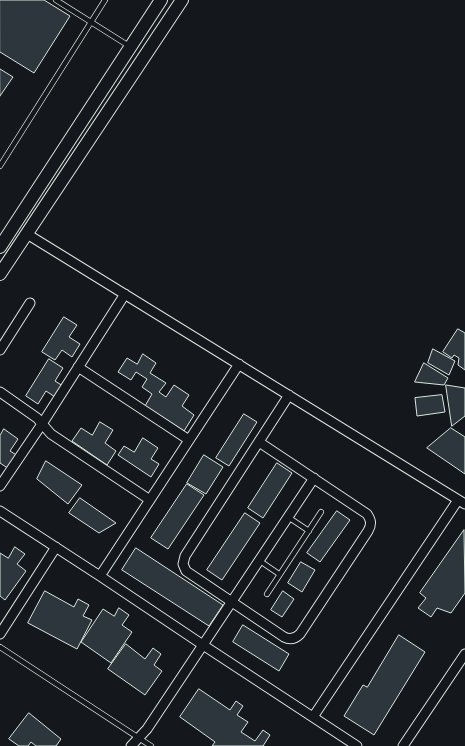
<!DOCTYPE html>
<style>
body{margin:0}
canvas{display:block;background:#14181c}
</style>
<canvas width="465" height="746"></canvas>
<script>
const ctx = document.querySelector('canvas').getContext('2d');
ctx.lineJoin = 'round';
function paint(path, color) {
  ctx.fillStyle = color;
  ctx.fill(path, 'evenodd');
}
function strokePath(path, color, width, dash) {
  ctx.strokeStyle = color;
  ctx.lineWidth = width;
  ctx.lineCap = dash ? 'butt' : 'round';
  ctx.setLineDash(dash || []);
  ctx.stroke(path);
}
const building = new Path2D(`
 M 0,0 L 44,0 L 70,16 L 34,73 L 0,52 Z
 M 0,69 L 13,77 L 0,96 Z
 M 64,317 L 77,325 L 69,337 L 80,344 L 72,357 L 62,350 L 55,360 L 42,352 Z
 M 458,329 L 465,333 L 465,370 L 458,365 L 459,358 L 454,355 L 452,358 L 443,352 Z
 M 433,349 L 455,361 L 449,375 L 428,363 Z
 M 143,354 L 156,363 L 150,373 L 166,383 L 159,392 L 166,397 L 174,385 L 189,395 L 182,406 L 194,415 L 184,431 L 145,406 L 152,394 L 142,387 L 147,379 L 136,372 L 131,380 L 118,372 L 127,358 L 137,364 Z
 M 49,359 L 63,368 L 55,381 L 63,386 L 55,397 L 46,391 L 38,404 L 26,396 Z
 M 424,363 L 448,378 L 444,385 L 415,382 Z
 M 446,385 L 465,388 L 465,416 L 452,426 Z
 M 442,395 L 445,412 L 417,416 L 415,398 Z
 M 244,414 L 257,422 L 229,466 L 216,458 Z
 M 100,422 L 113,430 L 105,443 L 116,451 L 107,465 L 72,441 L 81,428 L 92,435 Z
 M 451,428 L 465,437 L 465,474 L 427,448 Z
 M 4,429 L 18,439 L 10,451 L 18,456 L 9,469 L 0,463 L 0,436 Z
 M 143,438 L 158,448 L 151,459 L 159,464 L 151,477 L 118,455 L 124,446 L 134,452 Z
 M 204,455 L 223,467 L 206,494 L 187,483 Z
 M 46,461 L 82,485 L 68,504 L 37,479 Z
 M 277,463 L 292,473 L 263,518 L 248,508 Z
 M 187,484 L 204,495 L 168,549 L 151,538 Z
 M 80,498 L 116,523 L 99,533 L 69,513 Z
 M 337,511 L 350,520 L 320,562 L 307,553 Z
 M 245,513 L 260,523 L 222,580 L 207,570 Z
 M 464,530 L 465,593 L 451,613 L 437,608 L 431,617 L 418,608 L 426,598 L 420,593 Z
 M 15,547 L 25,554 L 17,564 L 26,571 L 5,600 L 0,596 L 0,553 L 8,558 Z
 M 136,548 L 223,605 L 209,626 L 122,570 Z
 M 301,562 L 315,570 L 302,592 L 288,583 Z
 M 45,591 L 74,607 L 78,599 L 89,605 L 83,616 L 92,620 L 77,649 L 28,623 Z
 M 283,591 L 294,599 L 282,617 L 271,610 Z
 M 119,608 L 129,615 L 122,625 L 132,632 L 111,663 L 81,642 L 103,609 L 114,616 Z
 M 243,625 L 289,654 L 279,671 L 233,642 Z
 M 399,635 L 425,652 L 374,735 L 344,716 L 363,685 L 367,687 Z
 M 126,644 L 145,659 L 153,648 L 161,654 L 154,665 L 162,671 L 145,695 L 108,669 Z
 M 199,689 L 230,710 L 236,701 L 243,706 L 237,715 L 248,722 L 241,732 L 255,741 L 263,730 L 270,735 L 263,746 L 212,746 L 215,742 L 180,717 Z
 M 29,713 L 61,739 L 56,746 L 36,746 L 31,742 L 28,746 L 19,746 L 9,739 Z`);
paint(building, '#2c363c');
strokePath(building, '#d8e6dc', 1);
const service = new Path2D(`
 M 56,0 L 129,46
 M 0,166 L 105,0
 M 288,517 L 309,531
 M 260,561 L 279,574
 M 267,594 L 321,512
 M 0,647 L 151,746`);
const minor = new Path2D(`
 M 27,234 L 465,504
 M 0,350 L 30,303
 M 78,367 L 189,440
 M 0,392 L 37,418 L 51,434 L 150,500
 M 259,442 L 367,514 C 371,520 372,524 368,531 L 300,634 C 295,639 290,640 284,637 L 186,571 L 183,564 L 185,556 L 289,395
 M 0,486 L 42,424 L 125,294
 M 0,511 L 100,576 L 203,645 L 357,746
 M 100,576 L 239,364
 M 0,634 L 56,547
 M 313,717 L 458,500
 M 131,746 L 147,729 L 314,478
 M 403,746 L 465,654`);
const secondary = new Path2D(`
 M 0,247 L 161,0
 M 0,274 L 182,0`);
strokePath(service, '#d8e6dc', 6);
strokePath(minor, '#d8e6dc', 11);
strokePath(secondary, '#d8e6dc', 14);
strokePath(service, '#14181c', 4.5);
strokePath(minor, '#14181c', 9);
strokePath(secondary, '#14181c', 12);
</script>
